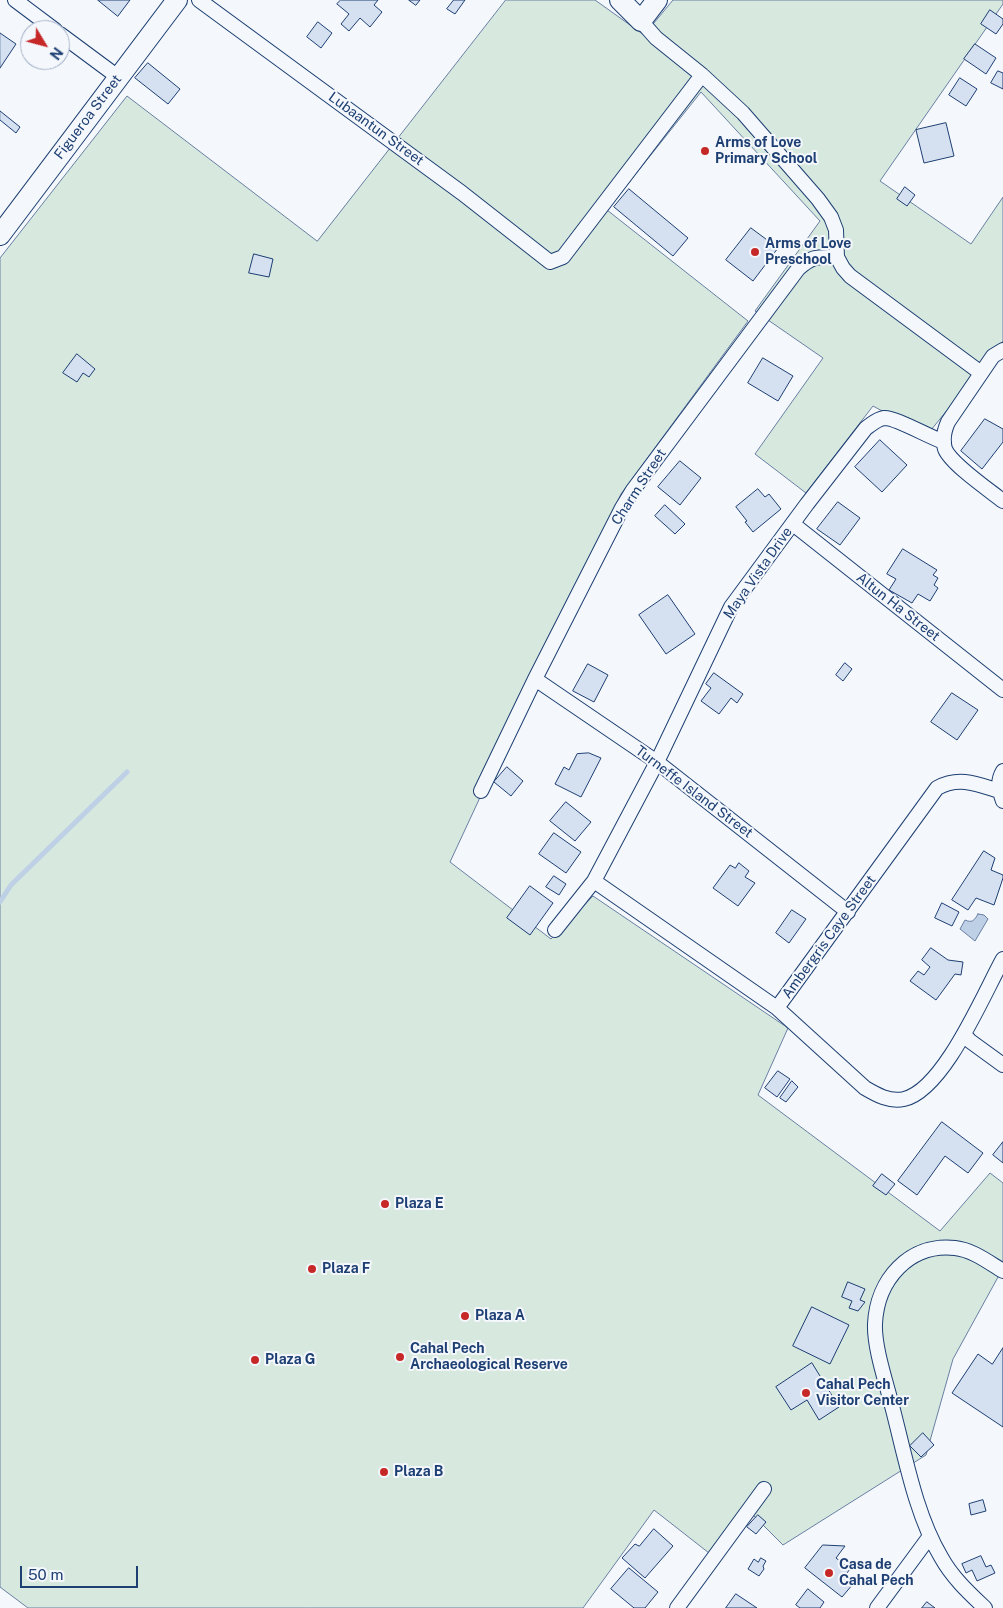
<!DOCTYPE html>
<style>
body{margin:0}
#map{position:relative;width:1003px;height:1608px;overflow:hidden;background:#f4f7fb;font-family:"Public Sans",sans-serif}
canvas{display:block}
.north{position:absolute;left:20px;top:20px;width:50px;height:50px;box-sizing:border-box;background:#f4f7fb;border:1px solid #9eadc5;border-radius:50%;rotate:127deg;font-size:14px;font-weight:700;line-height:20px;text-align:center;color:#1d3f73}
.north::after{content:'';display:block;margin:auto;width:18px;height:22px;background:#c62828;clip-path:polygon(50% 0,100% 100%,50% 72%,0 100%)}
.scale{position:absolute;left:20px;top:1566px;width:118px;height:22px;box-sizing:border-box;border:2px solid #1d3f73;border-top:0;padding-left:6px;font-size:15px;line-height:18px;white-space:nowrap;color:#1d3f73;-webkit-text-stroke:4px #f4f7fb;paint-order:stroke}
</style>
<div id="map">
<canvas width="1003" height="1608"></canvas>
<div class="north">N</div>
<div class="scale">50 m</div>
</div>
<script>
const ctx = document.querySelector('canvas').getContext('2d');
ctx.lineJoin = 'round';
function paint(path, color) {
  ctx.fillStyle = color;
  ctx.fill(path, 'evenodd');
}
function strokePath(path, color, width, dash) {
  ctx.strokeStyle = color;
  ctx.lineWidth = width;
  ctx.lineCap = dash ? 'butt' : 'round';
  ctx.setLineDash(dash || []);
  ctx.stroke(path);
}
function label(font, color, halo, rows, align = 'center') {
  ctx.font = font + ' "Public Sans",sans-serif';
  ctx.lineWidth = 4;
  ctx.setLineDash([]);
  ctx.textBaseline = 'middle';
  ctx.strokeStyle = halo;
  ctx.fillStyle = color;
  for (const [text, x, y, turn = 0] of rows) {
    ctx.save();
    ctx.translate(x, y);
    ctx.rotate((+turn || 0) * Math.PI / 180);
    ctx.textAlign = isNaN(turn) ? turn : align;
    if (halo) ctx.strokeText(text, 0, 0);
    ctx.fillText(text, 0, 0);
    ctx.restore();
  }
}
const green = new Path2D(`
 M 506,0 L 595,0 L 644,35 L 673,0 L 1003,0 L 1003,4 L 880,181 L 971,244 L 1003,197 L 1003,341 L 927,435 L 873,406 L 806,493 L 755,454 L 823,358 L 755,311 L 820,221 L 701,92 L 607,210 L 748,321 L 621,494 L 450,862 L 551,939 L 593,896 L 788,1028 L 758,1095 L 940,1231 L 990,1173 L 1003,1183 L 1003,1268 L 953,1359 L 926,1455 L 783,1545 L 745,1507 L 709,1553 L 654,1510 L 583,1608 L 28,1608 L 0,1587 L 0,258 L 127,96 L 317,241 Z`);
paint(green, '#d7e8df');
strokePath(green, '#687fa3', 1);
const water = new Path2D(`
 M 978,914 L 984,915 L 988,919 L 975,941 L 960,929 L 965,920 C 972,923 974,921 978,914 Z`);
paint(water, '#bed0e5');
strokePath(water, '#687fa3', 1);
strokePath(new Path2D(`
 M 0,902 L 11,885 L 127,772`), '#bed0e5', 5);
const building = new Path2D(`
 M 98,0 L 130,0 L 118,16 Z
 M 341,0 L 378,0 L 374,5 L 382,12 L 370,27 L 360,18 L 349,31 L 341,24 L 349,14 L 337,4 Z
 M 409,0 L 420,0 L 416,5 Z
 M 454,0 L 465,0 L 455,14 L 447,9 Z
 M 990,10 L 1003,19 L 1003,24 L 996,34 L 981,24 Z
 M 318,22 L 332,33 L 321,48 L 307,37 Z
 M 0,33 L 16,44 L 0,68 Z
 M 975,44 L 996,58 L 986,74 L 964,59 Z
 M 148,63 L 180,89 L 168,104 L 135,78 Z
 M 998,71 L 1003,73 L 1003,89 L 991,83 Z
 M 960,78 L 977,89 L 966,106 L 949,95 Z
 M 0,111 L 20,127 L 16,133 L 0,120 Z
 M 946,123 L 954,156 L 924,163 L 916,130 Z
 M 905,187 L 915,195 L 907,206 L 897,199 Z
 M 629,189 L 688,238 L 673,256 L 614,207 Z
 M 751,228 L 778,248 L 753,281 L 726,260 Z
 M 254,254 L 273,259 L 269,277 L 249,273 Z
 M 77,354 L 95,369 L 89,377 L 83,373 L 77,382 L 63,373 Z
 M 763,358 L 793,376 L 778,401 L 748,383 Z
 M 985,419 L 1003,429 L 1003,442 L 982,469 L 961,451 Z
 M 880,440 L 907,465 L 882,492 L 855,467 Z
 M 680,461 L 701,478 L 680,505 L 658,487 Z
 M 758,489 L 765,497 L 769,494 L 781,509 L 753,532 L 745,522 L 747,521 L 736,507 Z
 M 838,502 L 860,518 L 840,545 L 817,529 Z
 M 665,505 L 685,524 L 675,534 L 655,516 Z
 M 903,549 L 937,570 L 933,575 L 938,578 L 934,585 L 938,588 L 930,601 L 918,594 L 912,603 L 889,590 L 896,579 L 887,574 Z
 M 668,595 L 695,634 L 666,654 L 639,615 Z
 M 845,663 L 852,669 L 843,681 L 836,675 Z
 M 588,664 L 608,675 L 594,702 L 573,691 Z
 M 714,673 L 743,694 L 737,703 L 731,698 L 719,714 L 701,701 L 711,688 L 706,684 Z
 M 952,693 L 978,710 L 957,740 L 931,722 Z
 M 589,753 L 601,758 L 581,797 L 555,784 L 564,767 L 569,770 L 577,754 Z
 M 507,767 L 523,781 L 511,796 L 494,782 Z
 M 566,802 L 591,822 L 575,841 L 550,821 Z
 M 554,833 L 581,852 L 566,873 L 539,854 Z
 M 984,851 L 995,858 L 991,870 L 1003,875 L 1003,878 L 994,905 L 976,898 L 968,910 L 952,900 Z
 M 739,863 L 749,871 L 745,877 L 755,883 L 738,906 L 713,888 L 730,865 L 735,868 Z
 M 554,876 L 566,884 L 559,895 L 546,887 Z
 M 530,886 L 553,903 L 530,935 L 507,918 Z
 M 942,903 L 959,912 L 952,926 L 935,918 Z
 M 792,910 L 806,919 L 789,943 L 776,933 Z
 M 931,948 L 948,960 L 963,962 L 961,975 L 955,974 L 936,1000 L 910,981 L 918,971 L 924,975 L 930,967 L 922,960 Z
 M 778,1071 L 790,1079 L 777,1097 L 765,1088 Z
 M 792,1081 L 798,1087 L 786,1102 L 780,1098 Z
 M 942,1122 L 983,1153 L 968,1173 L 945,1156 L 917,1195 L 898,1181 Z
 M 1003,1142 L 1003,1163 L 993,1155 Z
 M 882,1174 L 895,1184 L 886,1195 L 873,1186 Z
 M 848,1282 L 865,1289 L 860,1300 L 865,1302 L 858,1311 L 849,1308 L 852,1301 L 842,1297 Z
 M 812,1307 L 849,1325 L 830,1364 L 793,1346 Z
 M 1003,1348 L 1003,1427 L 952,1393 L 978,1354 L 992,1364 Z
 M 812,1363 L 839,1407 L 819,1420 L 807,1400 L 791,1410 L 776,1387 Z
 M 923,1433 L 934,1445 L 921,1457 L 910,1446 Z
 M 983,1500 L 986,1511 L 971,1515 L 969,1504 Z
 M 758,1515 L 766,1522 L 756,1534 L 747,1527 Z
 M 654,1529 L 673,1546 L 645,1578 L 622,1558 L 635,1544 L 639,1546 Z
 M 823,1545 L 845,1546 L 836,1558 L 850,1569 L 844,1577 L 853,1584 L 842,1597 L 805,1568 Z
 M 981,1556 L 986,1567 L 991,1565 L 995,1573 L 977,1581 L 972,1570 L 966,1573 L 962,1564 Z
 M 761,1558 L 766,1561 L 763,1566 L 764,1569 L 759,1576 L 748,1569 L 754,1559 L 758,1562 Z
 M 629,1568 L 658,1592 L 645,1608 L 634,1608 L 611,1589 Z
 M 808,1589 L 824,1602 L 820,1608 L 800,1608 L 796,1605 Z
 M 736,1594 L 757,1608 L 726,1608 Z
 M 927,1602 L 935,1608 L 922,1608 Z`);
paint(building, '#d5e0f0');
strokePath(building, '#1d3f73', 1);
const street = new Path2D(`
 M 15,0 L 55,30
 M 199,0 L 462,193 L 550,262 L 563,257 L 702,75
 M 641,21 L 656,38 L 702,75 L 743,113 L 818,199 L 831,217 L 836,230 L 837,257 L 843,268 L 850,276 L 981,373
 M 60,34 L 118,77
 M 1003,350 L 993,356 L 948,422 C 944,431 942,439 945,449 C 951,464 989,490 1003,501
 M 793,524 L 1003,690
 M 535,679 L 657,762 L 848,912
 M 1003,771 C 997,781 999,790 1003,801
 M 481,791 L 535,679 L 622,508 L 633,490 L 798,269 C 813,255 818,257 837,257
 M 594,881 L 777,1008 L 937,788 C 959,776 977,784 999,791
 M 555,930 L 594,881 L 657,762 L 731,607 L 807,504 L 866,428 C 872,424 877,419 884,418 C 895,417 929,437 944,442
 M 777,1008 L 865,1088 C 877,1095 889,1102 904,1099 C 944,1090 984,993 1003,959
 M 964,1034 L 970,1041 L 1003,1065
 M 677,1608 L 764,1489
 M 877,1608 L 930,1536
 M 985,1608 C 968,1592 952,1577 941,1557 C 915,1513 905,1455 892,1406 C 886,1382 874,1347 875,1324 C 877,1280 909,1243 955,1248 C 973,1250 988,1262 1003,1271`);
const secondary = new Path2D(`
 M 620,0 L 641,21 L 657,0
 M 0,235 L 177,0`);
strokePath(street, '#1d3f73', 16);
strokePath(secondary, '#1d3f73', 22);
strokePath(street, '#f4f7fb', 14);
strokePath(secondary, '#f4f7fb', 20);
for (const [x, y, r, color] of [
 [705,151,5,"#c62828"],
 [755,252,5,"#c62828"],
 [385,1204,5,"#c62828"],
 [312,1269,5,"#c62828"],
 [465,1316,5,"#c62828"],
 [400,1357,5,"#c62828"],
 [255,1360,5,"#c62828"],
 [806,1393,5,"#c62828"],
 [384,1472,5,"#c62828"],
 [829,1573,5,"#c62828"]
]) {
  const dot = new Path2D();
  dot.arc(x, y, r, 0, 2 * Math.PI);
  ctx.fillStyle = color;
  ctx.fill(dot);
  strokePath(dot, '#f4f7fb', 2);
}
label('14px', '#1d3f73', '#f4f7fb', [
 ["Figueroa Street",88,117,-53],
 ["Lubaantun Street",376,129,36],
 ["Charm Street",639,487,-57],
 ["Maya Vista Drive",758,573,-55],
 ["Altun Ha Street",898,607,38],
 ["Turneffe Island Street",694,792,37],
 ["Ambergris Caye Street",829,937,-54]
]);
label('bold 14px', '#1d3f73', '#f4f7fb', [
 ["Arms of Love",715,143],
 ["Primary School",715,159],
 ["Arms of Love",765,244],
 ["Preschool",765,260],
 ["Plaza E",395,1204],
 ["Plaza F",322,1269],
 ["Plaza A",475,1316],
 ["Cahal Pech",410,1349],
 ["Archaeological Reserve",410,1365],
 ["Plaza G",265,1360],
 ["Cahal Pech",816,1385],
 ["Visitor Center",816,1401],
 ["Plaza B",394,1472],
 ["Casa de",839,1565],
 ["Cahal Pech",839,1581]
], 'left');
</script>
